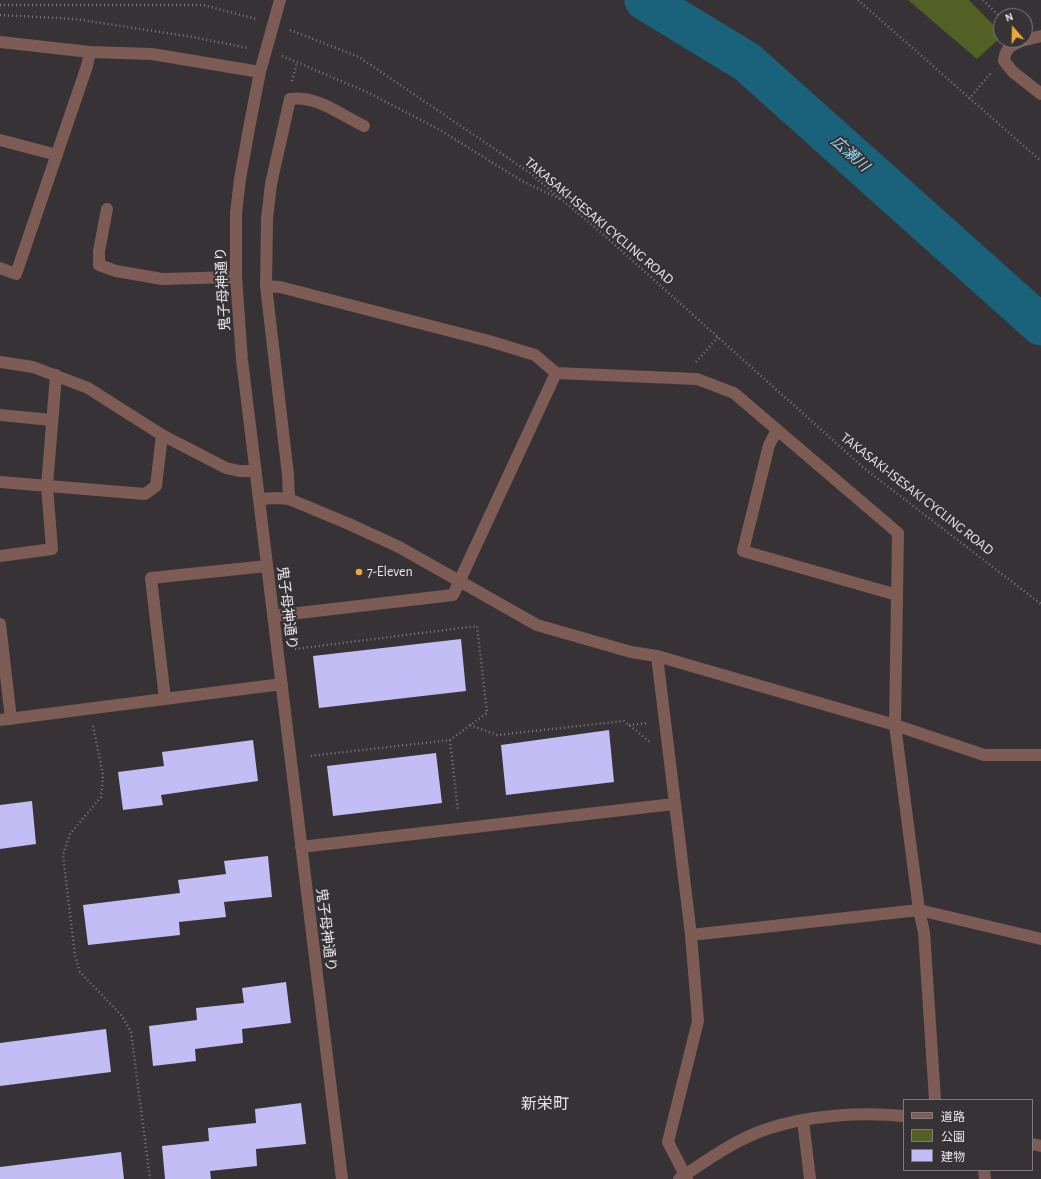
<!DOCTYPE html>
<meta charset="utf-8">
<style>
body{margin:0}
#map{position:relative;width:1041px;height:1179px;overflow:hidden;background:#363236;font-family:"Alegreya Sans","Noto Sans JP",sans-serif}
canvas{display:block}
.legend{position:absolute;left:903px;top:1099px;width:130px;height:72px;box-sizing:border-box;background:#363236;border:1px solid #7e7a7e;margin:0;padding:5px 7px;list-style:none;font-size:12px;color:#e9e7ea}
.legend li{display:flex;align-items:center;gap:8px;height:20px}
.legend b{width:20px;border:1px solid #7e7a7e}
.north{position:absolute;left:993px;top:8px;width:40px;height:40px;box-sizing:border-box;background:#363236;border:1px solid #7e7a7e;border-radius:50%;rotate:340deg;font-size:11px;font-weight:700;line-height:16px;text-align:center;color:#e9e7ea}
.north::after{content:'';display:block;margin:auto;width:14px;height:18px;background:#e9aa38;clip-path:polygon(50% 0,100% 100%,50% 72%,0 100%)}
</style>
<div id="map">
<canvas width="1041" height="1179"></canvas>
<ul class="legend">
<li><b style="height:5px;background:#7c5c54"></b>道路</li>
<li><b style="height:11px;background:#535f24"></b>公園</li>
<li><b style="height:11px;background:#c3bdf5"></b>建物</li>
</ul>
<div class="north">N</div>
</div>
<script>
const ctx = document.querySelector('canvas').getContext('2d');
ctx.lineJoin = 'round';
function paint(path, color) {
  ctx.fillStyle = color;
  ctx.fill(path, 'evenodd');
}
function strokePath(path, color, width, dash) {
  ctx.strokeStyle = color;
  ctx.lineWidth = width;
  ctx.lineCap = dash ? 'butt' : 'round';
  ctx.setLineDash(dash || []);
  ctx.stroke(path);
}
function label(font, color, halo, rows, align = 'center') {
  ctx.font = font + ' "Alegreya Sans","Noto Sans JP",sans-serif';
  ctx.lineWidth = 4;
  ctx.setLineDash([]);
  ctx.textBaseline = 'middle';
  ctx.strokeStyle = halo;
  ctx.fillStyle = color;
  for (const [text, x, y, turn = 0] of rows) {
    ctx.save();
    ctx.translate(x, y);
    ctx.rotate((+turn || 0) * Math.PI / 180);
    ctx.textAlign = isNaN(turn) ? turn : align;
    if (halo) ctx.strokeText(text, 0, 0);
    ctx.fillText(text, 0, 0);
    ctx.restore();
  }
}
paint(new Path2D(`
 M 908,0 L 969,0 L 1001,33 L 1001,37 L 977,59 Z`), '#535f24');
strokePath(new Path2D(`
 M 645,0 L 747,62 L 1041,325`), '#1a627a', 41);
paint(new Path2D(`
 M 461,639 L 466,691 L 319,708 L 313,656 Z
 M 609,730 L 614,782 L 506,795 L 501,745 Z
 M 253,740 L 258,781 L 161,795 L 163,805 L 123,810 L 118,772 L 164,766 L 162,752 Z
 M 436,753 L 442,803 L 333,816 L 327,766 Z
 M 32,801 L 36,844 L 0,849 L 0,805 Z
 M 268,856 L 272,897 L 224,902 L 226,917 L 179,922 L 180,935 L 88,945 L 83,905 L 180,893 L 178,880 L 226,874 L 224,861 Z
 M 286,982 L 291,1023 L 242,1029 L 243,1043 L 195,1049 L 196,1061 L 153,1066 L 149,1026 L 197,1020 L 196,1008 L 244,1003 L 242,988 Z
 M 106,1029 L 111,1072 L 0,1086 L 0,1043 Z
 M 301,1103 L 306,1144 L 256,1149 L 257,1166 L 210,1171 L 211,1179 L 165,1179 L 162,1146 L 209,1141 L 208,1128 L 256,1123 L 255,1109 Z
 M 121,1152 L 124,1179 L 0,1179 L 0,1167 Z`), '#c3bdf5');
strokePath(new Path2D(`
 M 858,0 L 1041,161
 M 983,0 L 1001,18
 M 0,5 L 203,5 L 256,19
 M 0,15 L 75,19 L 193,37 L 248,48
 M 290,30 L 359,57 L 530,173 L 605,236 L 865,469 L 1041,604
 M 282,56 L 367,92 L 440,130 L 522,181 L 560,199
 M 292,81 L 297,62
 M 969,99 L 991,73
 M 696,362 L 718,337
 M 295,649 L 477,626 L 487,713 L 450,740 L 310,756
 M 470,725 L 497,735 L 624,721 L 650,742
 M 629,725 L 648,723
 M 93,726 L 103,775 L 101,797 L 70,834 L 63,855 L 75,955 L 80,972 L 122,1016 L 131,1032 L 150,1179
 M 450,740 L 458,811`), '#7c797d', 2.5, [1, 3]);
strokePath(new Path2D(`
 M 280,0 L 260,72 L 250,123 L 240,179 L 236,213 L 236,277 L 242,360 L 342,1179
 M 1024,40 C 1012,44 1005,48 1004,61 L 1013,72 L 1041,94
 M 1025,40 L 1041,36
 M 0,42 L 90,52 L 152,54 L 260,72
 M 0,140 L 57,155
 M 107,209 L 99,251 L 99,265 L 116,271 L 162,279 L 236,277
 M 0,268 L 16,274 L 87,66 L 90,52
 M 266,286 L 280,287 L 489,341 L 535,355 L 556,373
 M 0,362 L 33,367 L 88,388 L 162,435 L 226,468 L 239,471 L 256,471
 M 0,415 L 52,420
 M 777,430 L 769,445 L 743,551 L 897,595
 M 0,482 L 145,494 L 156,486 L 162,435
 M 259,499 L 277,498 L 289,499 L 349,524 L 399,547 L 537,625 L 631,652 L 657,656 L 691,935 L 698,1021 L 668,1142 L 687,1179
 M 289,499 L 288,475 L 266,286 L 267,219 L 271,184 L 290,99 C 316,95 341,115 364,126
 M 0,556 L 52,549 L 47,486 L 56,375
 M 273,616 L 453,595 L 556,373 L 697,379 L 734,393 L 898,533 L 895,725 L 657,656
 M 0,624 L 11,719
 M 165,699 L 151,578 L 267,566
 M 0,720 L 282,684
 M 301,847 L 674,804
 M 691,935 L 919,910 L 1041,939
 M 935,1100 L 924,932 L 919,910 L 895,725 L 984,755 L 1041,755
 M 803,1120 L 810,1179
 M 1032,1144 L 1041,1146
 M 984,1170 L 985,1179
 M 679,1179 C 706,1161 736,1139 767,1129 C 809,1115 860,1112 904,1116`), '#7c5c54', 12);
for (const [x, y, r, color] of [
 [359,572,4,"#e9aa38"]
]) {
  const dot = new Path2D();
  dot.arc(x, y, r, 0, 2 * Math.PI);
  ctx.fillStyle = color;
  ctx.fill(dot);
  strokePath(dot, '#363236', 1.5);
}
label('14px', '#e9e7ea', '#363236', [
 ["TAKASAKI-ISESAKI CYCLING ROAD",599,221,40],
 ["鬼子母神通り",223,289,-93],
 ["TAKASAKI-ISESAKI CYCLING ROAD",917,494,38],
 ["鬼子母神通り",287,608,83],
 ["鬼子母神通り",326,930,83]
]);
label('14px', '#e9e7ea', '#363236', [
 ["7-Eleven",367,572]
], 'left');
label('italic 15px', '#96d9f3', '#363236', [
 ["広瀬川",850,154,42]
]);
label('16px', '#e9e7ea', '#363236', [
 ["新栄町",545,1104]
]);
</script>
